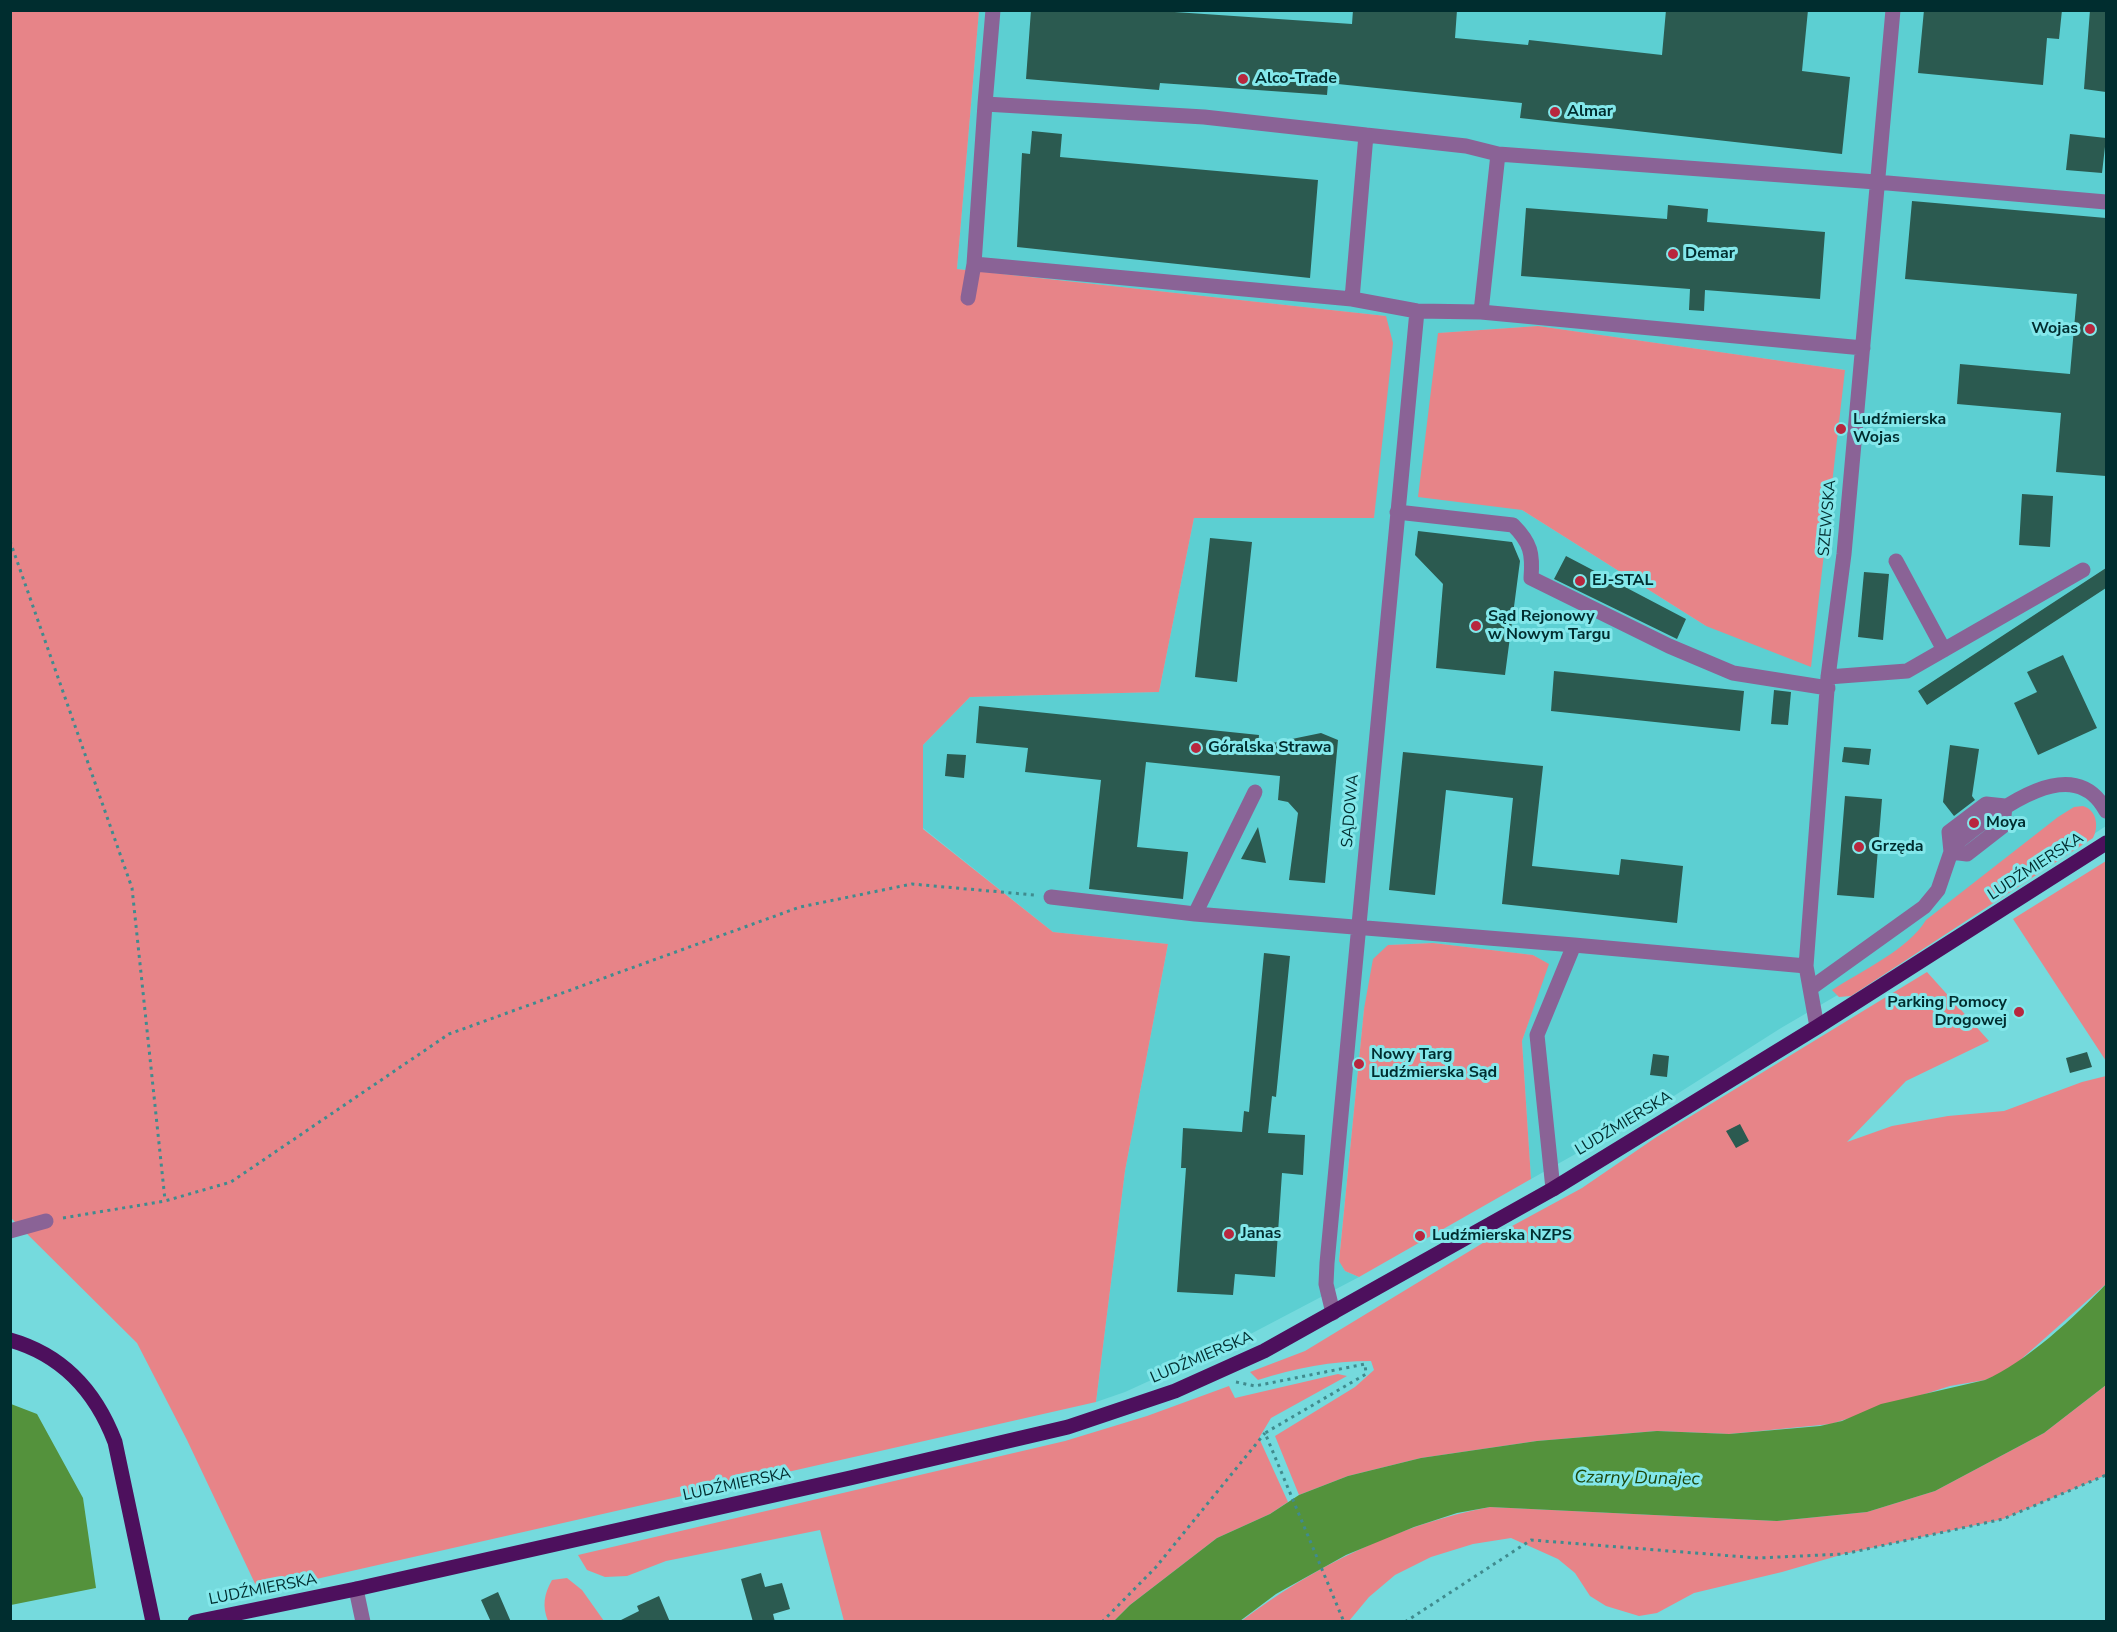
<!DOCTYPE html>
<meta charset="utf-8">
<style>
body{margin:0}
#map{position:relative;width:2117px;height:1632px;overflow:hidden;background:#75dadd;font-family:"Nunito Sans",sans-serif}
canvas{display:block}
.frame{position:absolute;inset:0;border:12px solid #002d2f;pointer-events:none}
</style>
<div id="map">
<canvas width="2117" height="1632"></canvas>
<div class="frame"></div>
</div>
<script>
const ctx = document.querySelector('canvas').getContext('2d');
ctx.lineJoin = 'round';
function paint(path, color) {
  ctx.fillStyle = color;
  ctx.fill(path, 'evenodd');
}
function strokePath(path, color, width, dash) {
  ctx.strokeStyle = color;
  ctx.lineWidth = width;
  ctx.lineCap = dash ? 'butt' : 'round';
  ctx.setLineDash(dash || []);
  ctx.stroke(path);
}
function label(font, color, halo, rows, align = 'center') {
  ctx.font = font + ' "Nunito Sans",sans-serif';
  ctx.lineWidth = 6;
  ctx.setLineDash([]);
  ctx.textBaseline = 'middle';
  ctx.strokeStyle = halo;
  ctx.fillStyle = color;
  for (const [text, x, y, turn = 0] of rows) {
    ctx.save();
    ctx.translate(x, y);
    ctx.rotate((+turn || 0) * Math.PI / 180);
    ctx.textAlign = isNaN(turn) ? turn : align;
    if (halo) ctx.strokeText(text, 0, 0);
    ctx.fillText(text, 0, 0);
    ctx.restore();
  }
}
paint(new Path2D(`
 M 979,11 L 2106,11 L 2106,826 L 1932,940 L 1781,1028 L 1636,1120 L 1531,1179 L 1522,1041 L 1548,964 L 1533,955 L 1433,943 L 1388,945 L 1364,1009 L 1339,1260 L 1345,1271 L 1359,1277 L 1241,1339 L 1125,1392 L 1096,1402 L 1125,1171 L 1168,944 L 1053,932 L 923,828 L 923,745 L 970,697 L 1159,692 L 1194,518 L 1374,518 L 1386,316 L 957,269 ZM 1538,326 L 1845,370 L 1706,626 L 1522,510 L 1439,333 Z`), '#5ccfd2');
paint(new Path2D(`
 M 11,11 L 979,11 L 957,269 L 1386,316 L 1393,343 L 1374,518 L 1194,518 L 1159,692 L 970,697 L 923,745 L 923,829 L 1053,932 L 1168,944 L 1125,1171 L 1096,1402 L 259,1592 L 187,1440 L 137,1343 L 11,1218 Z
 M 1538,326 L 1845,370 L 1811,667 L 1706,626 L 1522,510 L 1418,497 L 1438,333 Z
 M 2083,806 C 2097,810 2099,827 2093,838 L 1851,996 L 1839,997 L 1832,990 C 1861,971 1909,949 1926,920 L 2058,817 L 2074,807 Z
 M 2106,861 L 2106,1061 L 2013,919 Z
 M 1433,943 L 1533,955 L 1549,964 L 1522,1041 L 1531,1179 L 1359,1277 L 1345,1271 L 1339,1261 L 1364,1009 L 1373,959 L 1388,945 Z
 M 1927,972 L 1989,1041 L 1906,1081 L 1847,1142 L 1892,1126 L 1948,1116 L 2004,1111 L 2082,1082 L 2106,1076 L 2106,1284 L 2018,1362 L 1997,1375 L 1985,1380 L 1950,1386 L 1831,1424 L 1729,1434 L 1657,1431 L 1537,1441 L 1421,1458 L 1348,1476 L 1299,1495 L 1275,1436 L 1355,1387 L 1374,1370 L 1371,1361 C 1332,1361 1295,1368 1258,1380 L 1250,1372 L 1305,1351 L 1501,1232 L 1582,1188 L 1655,1138 Z
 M 1338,1374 L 1347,1376 L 1271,1418 L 1259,1438 L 1288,1502 L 1270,1514 L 1217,1538 L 1130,1605 L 1114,1621 L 844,1621 L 820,1530 L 666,1561 L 627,1576 L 605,1577 L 587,1570 L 578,1555 L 1065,1441 L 1147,1416 L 1229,1386 L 1235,1398 Z
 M 2106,1385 L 2106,1475 L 2003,1519 L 1844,1554 L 1782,1572 L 1694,1593 L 1657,1613 L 1639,1616 L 1606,1606 L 1590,1596 L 1575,1573 L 1558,1559 L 1511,1538 L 1473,1544 L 1431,1557 L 1395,1575 L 1369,1597 L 1349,1621 L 1240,1622 C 1314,1566 1399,1524 1490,1507 L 1777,1521 L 1867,1512 L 1935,1491 L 2044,1433 Z
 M 567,1578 L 582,1590 L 604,1621 L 548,1621 C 542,1606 544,1594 552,1580 Z`), '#e78488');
paint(new Path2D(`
 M 2106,1284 L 2106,1385 L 2044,1433 L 1935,1491 L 1867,1512 L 1777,1521 L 1490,1507 L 1457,1513 L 1414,1527 L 1346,1555 L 1276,1594 L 1240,1621 L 1114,1621 L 1130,1605 L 1217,1538 L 1270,1514 L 1299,1495 L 1348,1476 L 1421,1458 L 1537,1441 L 1657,1431 L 1729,1434 L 1820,1426 L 1842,1421 L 1881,1404 L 1985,1380 C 2025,1363 2076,1316 2106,1284 Z
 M 11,1404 L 37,1414 L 83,1498 L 96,1588 L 11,1605 Z`), '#54923c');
paint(new Path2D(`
 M 1031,10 L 1145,10 L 1352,24 L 1353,10 L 1457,10 L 1455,38 L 1528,45 L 1529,40 L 1662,55 L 1666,10 L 1808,10 L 1802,71 L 1850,77 L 1842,154 L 1520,118 L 1522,103 L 1328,83 L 1327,95 L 1160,83 L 1159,90 L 1026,79 Z
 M 1924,10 L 2062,10 L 2059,39 L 2047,38 L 2043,85 L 1918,73 Z
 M 2090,10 L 2106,10 L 2106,92 L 2084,89 Z
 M 1032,131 L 1062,134 L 1060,157 L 1318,180 L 1310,278 L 1017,247 L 1022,153 L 1030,154 Z
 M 2070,134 L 2106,138 L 2102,173 L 2066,170 Z
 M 1912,201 L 2106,218 L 2106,476 L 2056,472 L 2061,413 L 1957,404 L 1960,364 L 2070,374 L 2077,294 L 1905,279 Z
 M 1668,205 L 1708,209 L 1707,222 L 1825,232 L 1820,299 L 1705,290 L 1704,311 L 1689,310 L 1690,289 L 1521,276 L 1526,208 L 1667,219 Z
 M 2022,494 L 2053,496 L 2050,547 L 2019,545 Z
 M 1418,531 L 1512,542 L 1520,561 L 1505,675 L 1436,668 L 1443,584 L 1415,555 Z
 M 1210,538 L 1252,542 L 1237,682 L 1195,677 Z
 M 1566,556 L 1686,619 L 1677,639 L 1554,579 Z
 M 2106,568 L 2106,588 L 1927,705 L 1918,691 Z
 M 1864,572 L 1889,574 L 1883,640 L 1858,637 Z
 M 2063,655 L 2097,728 L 2038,755 L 2014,703 L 2037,692 L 2027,672 Z
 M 1554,671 L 1744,691 L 1740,731 L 1551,711 Z
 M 1774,690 L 1791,692 L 1788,725 L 1771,724 Z
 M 979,706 L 1259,735 L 1258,746 L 1321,733 L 1338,740 L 1325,883 L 1289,880 L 1298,813 L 1288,802 L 1278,800 L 1280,776 L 1146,762 L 1137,847 L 1188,852 L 1183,899 L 1089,889 L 1101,780 L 1025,772 L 1028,748 L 976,743 Z
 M 1950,745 L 1979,749 L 1972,796 L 1975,800 L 1954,816 L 1943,802 Z
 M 1844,747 L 1871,749 L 1869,765 L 1842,762 Z
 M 1403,752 L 1543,766 L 1532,866 L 1619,875 L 1621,859 L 1683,866 L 1677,923 L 1502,904 L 1513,798 L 1446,790 L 1435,895 L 1389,890 Z
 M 947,754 L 966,755 L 964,778 L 945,776 Z
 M 1845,796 L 1882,799 L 1874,898 L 1837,895 Z
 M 1258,827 L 1266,863 L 1241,859 Z
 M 1264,953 L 1290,956 L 1276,1097 L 1272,1096 L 1268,1133 L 1305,1135 L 1303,1175 L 1282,1173 L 1275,1277 L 1235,1274 L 1233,1295 L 1177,1292 L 1186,1168 L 1181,1168 L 1183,1128 L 1242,1132 L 1244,1111 L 1249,1112 Z
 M 2087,1052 L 2092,1067 L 2070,1073 L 2066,1058 Z
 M 1653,1054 L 1669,1056 L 1667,1077 L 1650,1075 Z
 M 1740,1124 L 1749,1141 L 1736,1148 L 1726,1131 Z
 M 761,1573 L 765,1587 L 782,1583 L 790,1609 L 773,1614 L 775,1622 L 753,1622 L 741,1579 Z
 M 498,1592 L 511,1622 L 491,1622 L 481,1600 Z
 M 659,1596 L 670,1622 L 617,1622 L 639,1611 L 637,1606 Z`), '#2b5a50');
strokePath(new Path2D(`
 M 10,541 L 132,888 L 165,1200
 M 63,1218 L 165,1201 L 231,1182 L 449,1034 L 800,907 L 912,884 L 1034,895
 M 1236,1382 L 1255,1386 L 1365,1364 L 1366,1374 L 1265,1433 L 1344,1622
 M 1102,1622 L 1156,1567 L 1265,1433
 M 1405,1622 L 1531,1540 L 1758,1558 L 1844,1554 L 2003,1519 L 2106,1475`), '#408b8e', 3, [3, 4.5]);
strokePath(new Path2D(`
 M 993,10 L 985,104 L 1204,117 L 1366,135
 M 974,264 L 1352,299
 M 968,298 L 974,264 L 985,104
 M 1481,312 L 1498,154
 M 1863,348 L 1481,312 L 1417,311 L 1352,299 L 1366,135 L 1466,146 L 1498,154 L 1876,182 L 2106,202
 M 1397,512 L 1513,525 C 1531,543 1533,554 1531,578 L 1669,646 L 1733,673 L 1828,688
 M 1896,561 L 1944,650
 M 1828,677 L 1907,671 L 2083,570
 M 1051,897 L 1195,914 L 1574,945
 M 1195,914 L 1255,792
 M 1811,988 L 1924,907 L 1938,890 L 1951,852 L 1967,854 L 2003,826 L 2005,806 L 1986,804 L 1949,832 L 1951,852 L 1955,844 C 1991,816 2072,747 2106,811
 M 1817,1027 L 1806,966 L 1828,677 L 1844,554 L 1893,10
 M 1553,1189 L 1537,1035 L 1574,945 L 1806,966
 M 10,1231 L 46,1221
 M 1333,1313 L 1326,1284 L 1327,1263 L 1417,311
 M 356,1589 L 363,1622`), '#8a6396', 15);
strokePath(new Path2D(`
 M 10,1340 C 63,1355 96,1392 115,1442 L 153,1622
 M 195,1622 L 356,1589 L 850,1478 L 1068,1427 L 1175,1391 L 1264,1351 L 1553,1189 L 1817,1027 L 2106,843`), '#4d105d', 15);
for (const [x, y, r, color] of [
 [1243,79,6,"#b8273e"],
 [1555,112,6,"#b8273e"],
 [1673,254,6,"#b8273e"],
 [2090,329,6,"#b8273e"],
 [1841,429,6,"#b8273e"],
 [1580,581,6,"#b8273e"],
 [1476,626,6,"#b8273e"],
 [1196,748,6,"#b8273e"],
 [1974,823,6,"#b8273e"],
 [1859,847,6,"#b8273e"],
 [2019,1012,6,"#b8273e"],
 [1359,1064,6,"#b8273e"],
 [1229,1234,6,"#b8273e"],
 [1420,1236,6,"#b8273e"]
]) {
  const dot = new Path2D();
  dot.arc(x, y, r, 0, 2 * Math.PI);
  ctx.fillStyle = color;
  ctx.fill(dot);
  strokePath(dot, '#83e7ea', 2);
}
label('bold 16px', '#002d2f', '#83e7ea', [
 ["Alco-Trade",1255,79],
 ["Almar",1567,112],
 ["Demar",1685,254],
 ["Wojas",2078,329,"right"],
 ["Ludźmierska",1853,420],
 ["Wojas",1853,438],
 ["EJ-STAL",1592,581],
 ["Sąd Rejonowy",1488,617],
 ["w Nowym Targu",1488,635],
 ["Góralska Strawa",1208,748],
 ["Moya",1986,823],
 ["Grzęda",1871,847],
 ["Parking Pomocy",2007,1003,"right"],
 ["Drogowej",2007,1021,"right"],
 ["Nowy Targ",1371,1055],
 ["Ludźmierska Sąd",1371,1073],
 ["Janas",1241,1234],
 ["Ludźmierska NZPS",1432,1236]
], 'left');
label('16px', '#002d2f', '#83e7ea', [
 ["SZEWSKA",1828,518,-85],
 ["SĄDOWA",1351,811,-85],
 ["LUDŹMIERSKA",2036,867,-33],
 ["LUDŹMIERSKA",1624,1124,-31],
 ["LUDŹMIERSKA",1202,1358,-23],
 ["LUDŹMIERSKA",737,1485,-12],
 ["LUDŹMIERSKA",263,1590,-11]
]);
label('italic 18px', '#1d470a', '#83e7ea', [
 ["Czarny Dunajec",1637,1479,1]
]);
</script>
